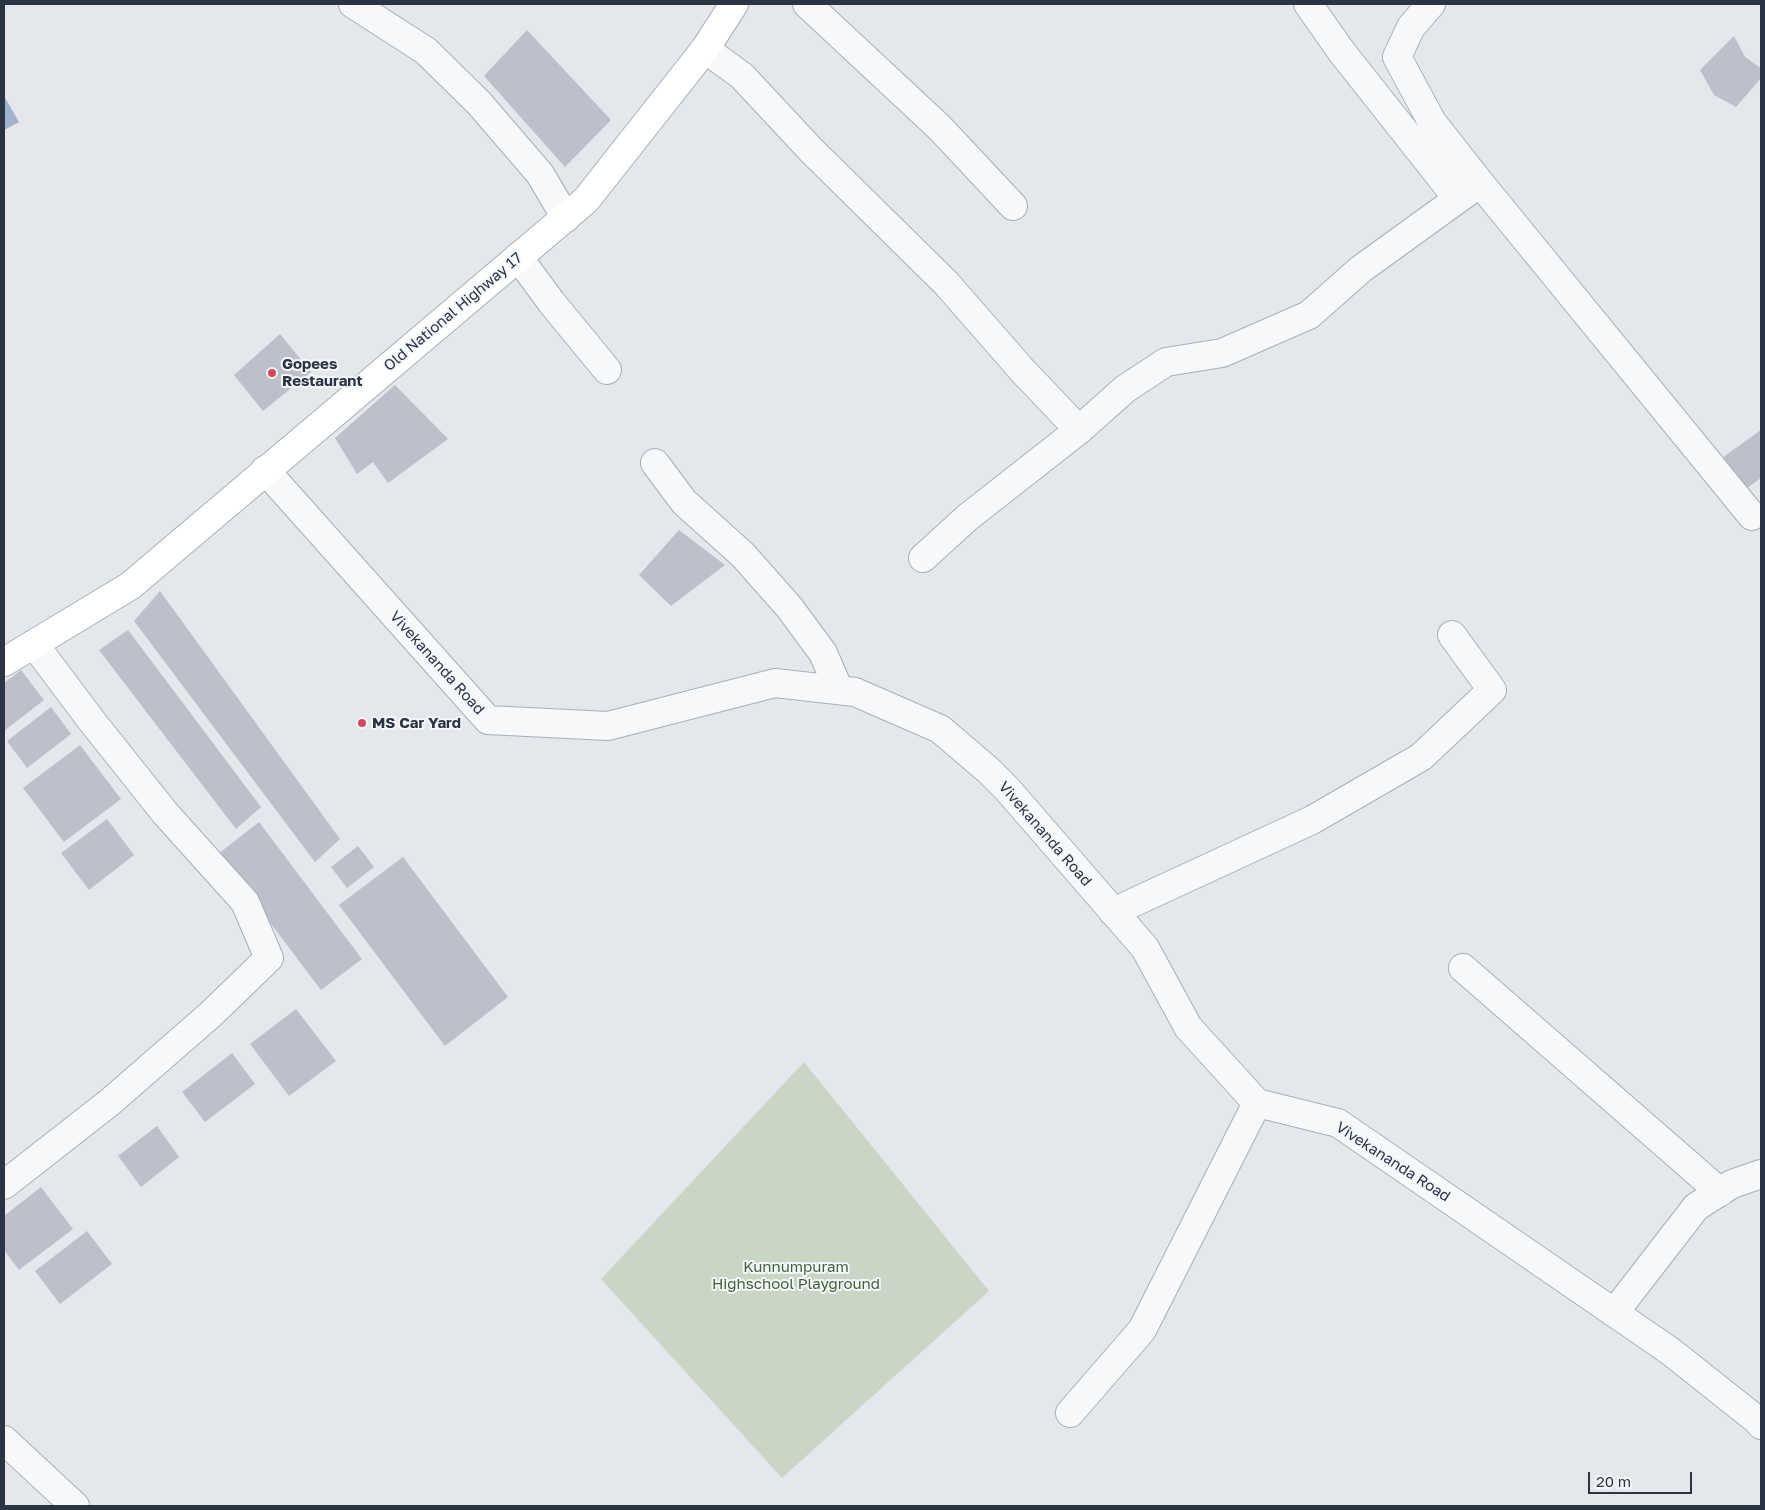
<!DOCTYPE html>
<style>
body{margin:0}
#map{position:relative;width:1765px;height:1510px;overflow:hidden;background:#e4e7ec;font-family:"Golos Text",sans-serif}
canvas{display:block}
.frame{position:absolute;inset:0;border:5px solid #2b3445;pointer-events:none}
.scale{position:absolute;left:1588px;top:1472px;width:104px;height:22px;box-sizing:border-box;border:2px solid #2b3445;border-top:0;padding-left:6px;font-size:15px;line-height:18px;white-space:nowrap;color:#2b3445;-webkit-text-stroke:4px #f4f6f9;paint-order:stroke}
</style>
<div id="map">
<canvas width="1765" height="1510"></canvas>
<div class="frame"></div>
<div class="scale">20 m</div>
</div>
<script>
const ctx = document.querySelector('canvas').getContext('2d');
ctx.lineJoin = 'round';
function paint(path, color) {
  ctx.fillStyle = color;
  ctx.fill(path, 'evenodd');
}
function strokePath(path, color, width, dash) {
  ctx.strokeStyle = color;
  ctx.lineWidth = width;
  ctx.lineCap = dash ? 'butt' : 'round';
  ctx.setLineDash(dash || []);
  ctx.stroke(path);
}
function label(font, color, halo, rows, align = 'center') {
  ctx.font = font + ' "Golos Text",sans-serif';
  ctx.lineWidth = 4;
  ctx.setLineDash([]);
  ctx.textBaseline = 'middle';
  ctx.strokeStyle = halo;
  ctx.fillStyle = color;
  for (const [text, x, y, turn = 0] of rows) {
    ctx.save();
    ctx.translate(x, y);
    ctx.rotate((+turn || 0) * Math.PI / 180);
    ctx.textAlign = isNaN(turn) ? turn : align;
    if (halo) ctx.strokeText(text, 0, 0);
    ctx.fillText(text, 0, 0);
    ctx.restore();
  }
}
paint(new Path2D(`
 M 804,1062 L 989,1291 L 782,1478 L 601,1279 Z`), '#c9d6c5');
paint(new Path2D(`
 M 4,96 L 19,122 L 4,130 Z`), '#9fb4cc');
paint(new Path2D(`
 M 527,30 L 611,120 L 565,167 L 484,76 Z
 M 1734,36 L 1745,57 L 1761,68 L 1761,78 L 1736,107 L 1714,95 L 1700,70 Z
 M 280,334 L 311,372 L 263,411 L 234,375 Z
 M 395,385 L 448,439 L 388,483 L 373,462 L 357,474 L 335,438 Z
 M 1761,430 L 1761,478 L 1740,493 L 1715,463 Z
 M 679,530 L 725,565 L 671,606 L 639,575 Z
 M 160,591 L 340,839 L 315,862 L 134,621 Z
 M 128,630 L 261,807 L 236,829 L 99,650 Z
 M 21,670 L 44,700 L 4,731 L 4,683 Z
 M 51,707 L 71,734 L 27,768 L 7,741 Z
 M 80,745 L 121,799 L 64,842 L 23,788 Z
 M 107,819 L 134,855 L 89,890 L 61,853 Z
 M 259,822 L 362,959 L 321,990 L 218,854 Z
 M 358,846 L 374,867 L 347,888 L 331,867 Z
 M 403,857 L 508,997 L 445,1046 L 339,905 Z
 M 296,1009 L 336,1061 L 289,1096 L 250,1044 Z
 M 232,1053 L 255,1084 L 205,1122 L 182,1092 Z
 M 157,1126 L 179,1157 L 141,1187 L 118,1156 Z
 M 41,1187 L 73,1229 L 19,1270 L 4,1250 L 4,1216 Z
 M 87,1231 L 112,1264 L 60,1304 L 35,1271 Z`), '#bbc0ca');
const street = new Path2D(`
 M 353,4 L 426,51 L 479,103 L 540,174 L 566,218
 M 807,4 L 940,128 L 1013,206
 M 1308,4 L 1341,51 L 1458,199
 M 1431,4 L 1411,27 L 1397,57 L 1432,122 L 1480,183 L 1752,516
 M 705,49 L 742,76 L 811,150 L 946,283 L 1022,370 L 1079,430 L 968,517 L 923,558
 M 518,257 L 552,303 L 607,370
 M 1079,430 L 1125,389 L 1166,362 L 1222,353 L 1309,315 L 1361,269 L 1480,183
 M 655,463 L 684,502 L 743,555 L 789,607 L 823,653 L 839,690
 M 265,470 L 488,720 L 608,726 L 775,683 L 855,692 L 940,729 L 988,770 L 1008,790 L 1145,948 L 1188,1027 L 1257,1103 L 1338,1123 L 1670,1351 L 1757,1420 L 1761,1425
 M 1113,912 L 1312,820 L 1421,757 L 1492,690 L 1452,635
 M 1463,968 L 1720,1192
 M 4,1185 L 110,1102 L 210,1015 L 269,958 L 245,902 L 165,813 L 91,720 L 34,644
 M 1614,1313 L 1696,1207 L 1732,1184 L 1761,1174
 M 1070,1413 L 1142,1330 L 1257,1103
 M 4,1440 L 75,1506`);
const secondary = new Path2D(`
 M 4,662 L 130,586 L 586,200 L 705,49 L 734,4`);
strokePath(street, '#a9aeb7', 30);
strokePath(secondary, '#a9aeb7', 30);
strokePath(street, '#f7f8fa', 28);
strokePath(secondary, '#fff', 28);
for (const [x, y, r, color] of [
 [272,373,5,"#d1495b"],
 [362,723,5,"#d1495b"]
]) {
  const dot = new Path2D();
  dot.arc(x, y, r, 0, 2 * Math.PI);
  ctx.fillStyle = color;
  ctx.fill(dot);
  strokePath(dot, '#f4f6f9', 2);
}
label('15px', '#2b3445', '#f4f6f9', [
 ["Old National Highway 17",453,312,-40],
 ["Vivekananda Road",437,663,48],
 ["Vivekananda Road",1045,834,49],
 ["Vivekananda Road",1393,1162,33]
]);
label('bold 15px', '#2b3445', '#f4f6f9', [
 ["Gopees",282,364],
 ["Restaurant",282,381],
 ["MS Car Yard",372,723]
], 'left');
label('15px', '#3f6138', '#f4f6f9', [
 ["Kunnumpuram",796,1267],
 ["Highschool Playground",796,1284]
]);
</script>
